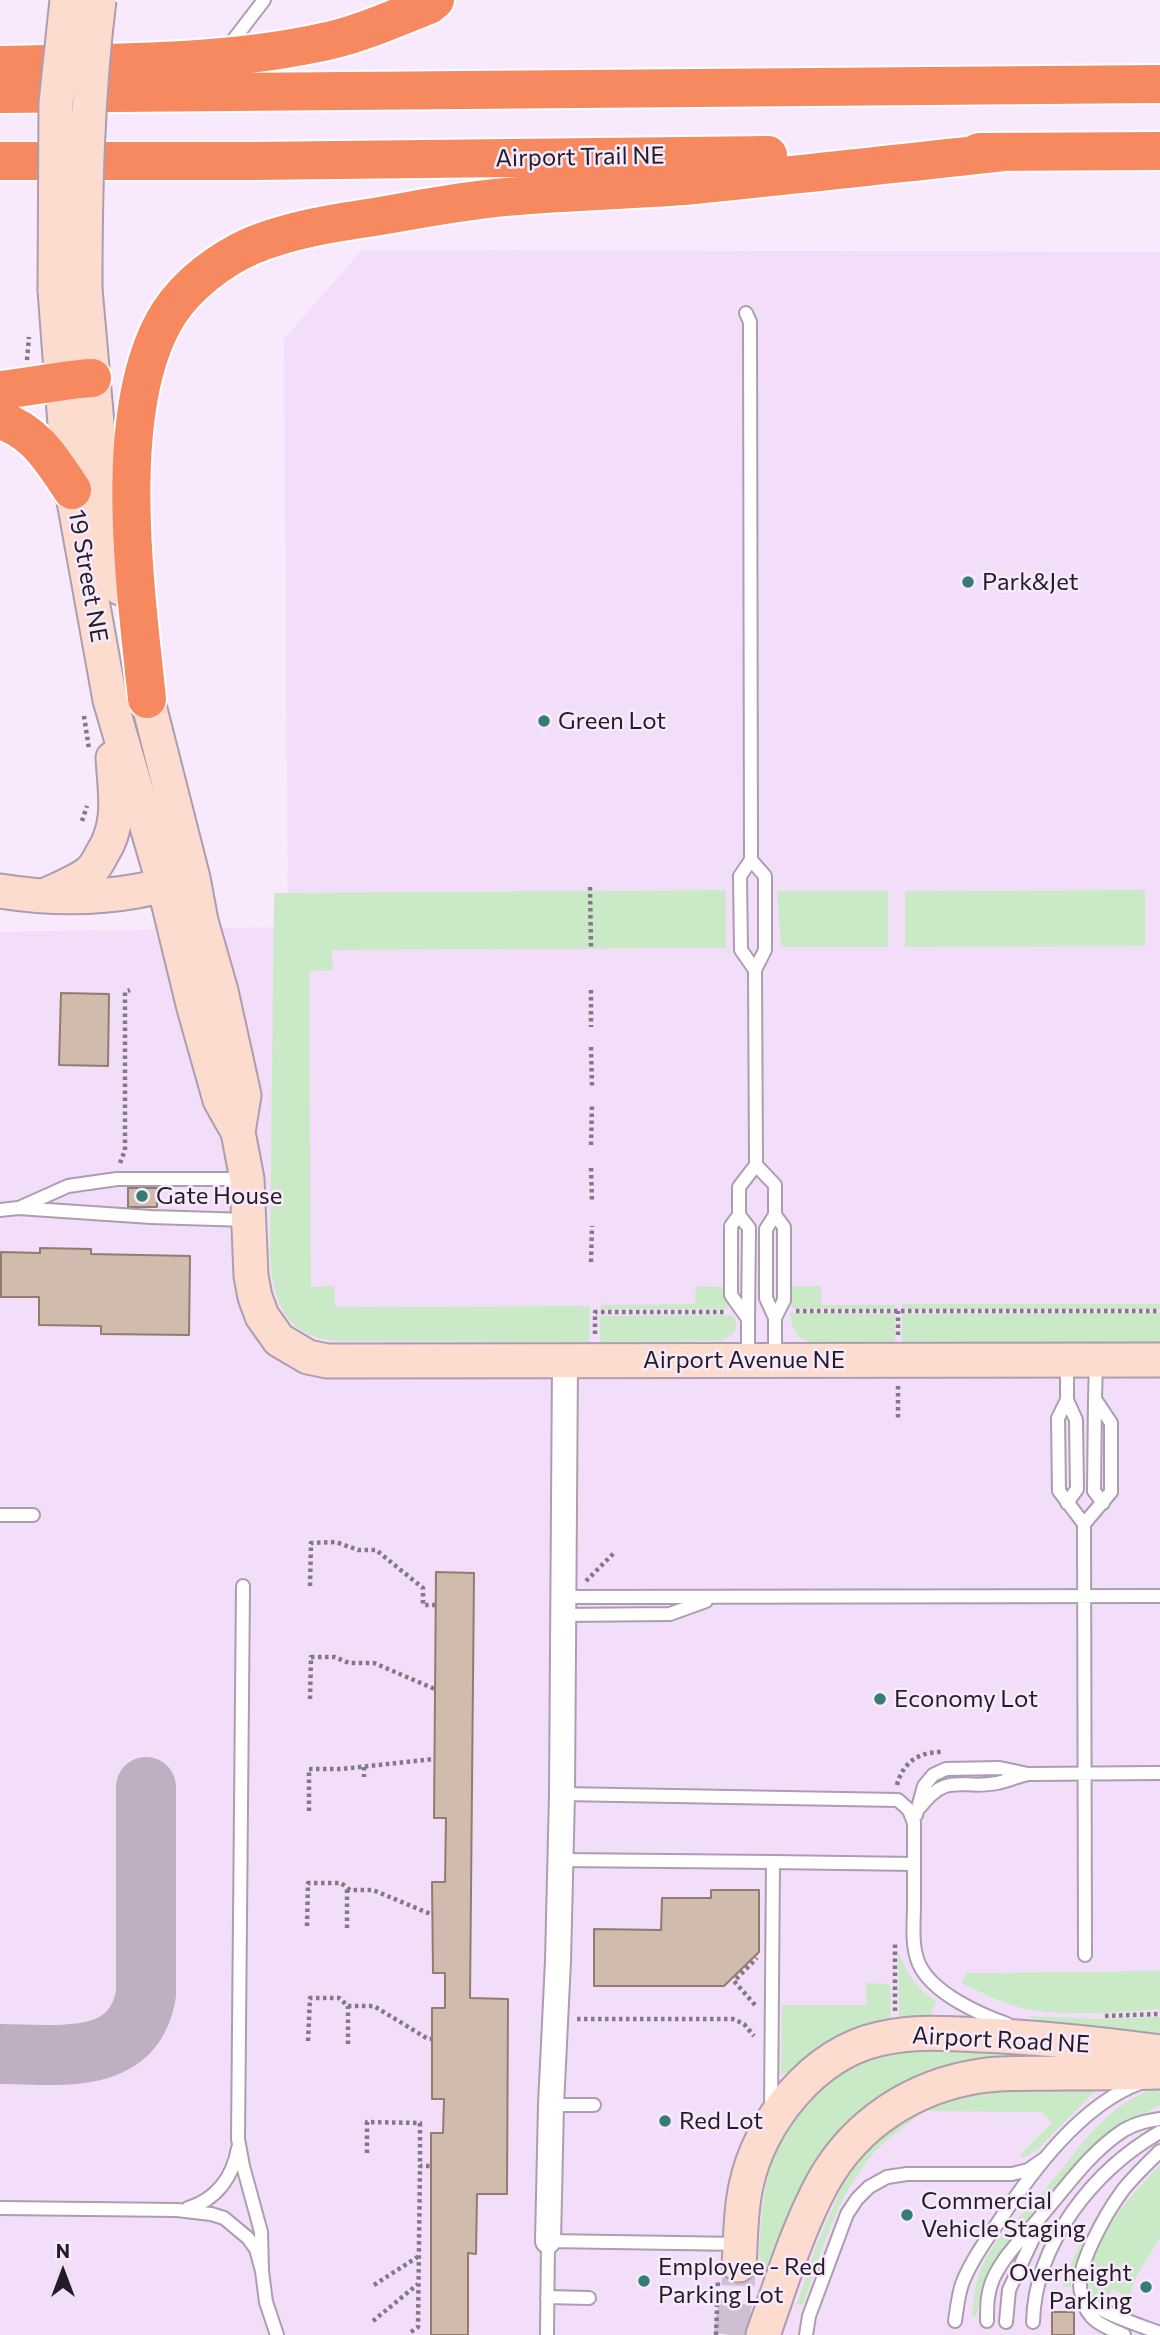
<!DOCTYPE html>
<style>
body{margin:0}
#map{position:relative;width:1160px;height:2335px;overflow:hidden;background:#f9e9fd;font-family:Commissioner,sans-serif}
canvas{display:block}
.north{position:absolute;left:28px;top:2237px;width:70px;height:70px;-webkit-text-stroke:5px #f9e9fd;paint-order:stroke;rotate:0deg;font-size:19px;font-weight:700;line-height:28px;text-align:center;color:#221d24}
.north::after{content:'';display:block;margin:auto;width:24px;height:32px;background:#221d24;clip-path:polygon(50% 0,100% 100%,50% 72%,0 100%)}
</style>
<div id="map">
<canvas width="1160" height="2335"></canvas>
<div class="north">N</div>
</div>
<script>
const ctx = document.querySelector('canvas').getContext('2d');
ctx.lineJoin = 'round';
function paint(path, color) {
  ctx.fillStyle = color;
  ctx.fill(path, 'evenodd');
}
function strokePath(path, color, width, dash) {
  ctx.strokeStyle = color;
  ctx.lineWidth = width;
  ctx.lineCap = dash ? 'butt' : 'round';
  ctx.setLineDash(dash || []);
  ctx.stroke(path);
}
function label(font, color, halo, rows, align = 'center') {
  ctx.font = font + ' Commissioner,sans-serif';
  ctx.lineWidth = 5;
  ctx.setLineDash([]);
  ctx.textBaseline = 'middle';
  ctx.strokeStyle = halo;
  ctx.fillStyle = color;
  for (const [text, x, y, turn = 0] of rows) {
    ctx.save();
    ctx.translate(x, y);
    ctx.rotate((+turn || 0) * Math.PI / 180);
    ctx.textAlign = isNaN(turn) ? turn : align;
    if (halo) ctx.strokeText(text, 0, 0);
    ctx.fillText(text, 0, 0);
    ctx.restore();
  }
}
paint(new Path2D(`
 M 362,250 L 1160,252 L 1160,2335 L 0,2335 L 0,932 L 288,927 L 284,339 Z`), '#f3def9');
paint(new Path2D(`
 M 726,890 L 726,948 L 332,950 L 333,970 L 309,971 L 311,1287 L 334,1286 L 335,1307 L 590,1306 L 589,1342 L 337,1341 C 285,1336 275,1305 270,1258 L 274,893 Z
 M 1145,890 L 1145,946 L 905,947 L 905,891 Z
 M 777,891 L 888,891 L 888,947 L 781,947 Z
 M 696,1286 L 723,1287 L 729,1309 L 601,1309 L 601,1305 L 695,1304 Z
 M 791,1286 L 821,1286 L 821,1305 L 895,1305 L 895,1309 L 791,1308 Z
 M 902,1304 L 1160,1304 L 1160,1309 L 902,1309 Z
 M 790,1313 L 895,1314 L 895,1342 L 810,1342 C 795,1338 792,1328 790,1313 Z
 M 1160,1313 L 1160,1342 L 902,1342 L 902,1314 Z
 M 732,1315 L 736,1320 L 735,1332 L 722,1341 L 600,1342 L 600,1316 Z
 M 898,1952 C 907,1973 915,1988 936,2001 L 931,2015 L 899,2018 Z
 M 1160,1971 L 1160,2009 C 1120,2013 1061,2017 1022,2008 C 1002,2003 980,1992 961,1983 L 967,1973 L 979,1973 Z
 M 866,1983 L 890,1984 L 891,2019 L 860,2028 L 837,2037 L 803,2059 L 785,2074 L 781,2074 L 782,2005 L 866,2005 Z
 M 1027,2016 L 1103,2019 L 1160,2017 L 1160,2038 L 1057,2026 Z
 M 898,2048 L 1047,2054 L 1048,2060 L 902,2087 L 778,2266 L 758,2265 C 765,2178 765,2116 848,2066 C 862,2057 882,2053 898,2048 Z
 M 1103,2083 L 1037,2150 L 1022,2158 L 1020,2155 L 1052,2123 L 1042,2112 L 924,2111 C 904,2127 883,2141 867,2161 C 836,2201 821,2252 805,2299 L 802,2305 L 797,2304 L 816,2246 L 843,2184 L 863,2156 L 882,2135 L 922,2109 L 973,2091 Z
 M 1160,2087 L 1160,2105 L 1117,2128 L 1067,2177 L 1034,2214 L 1005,2248 L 982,2283 L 977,2316 L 972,2316 C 974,2296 976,2276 986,2258 C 999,2233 1024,2214 1042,2193 C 1080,2150 1102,2104 1160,2087 Z
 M 1160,2165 L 1160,2237 L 1136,2277 L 1129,2297 L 1112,2289 L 1103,2305 C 1055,2277 1137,2188 1160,2165 Z
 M 1080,2244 L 1083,2245 L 1071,2285 L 1071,2287 L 1065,2287 L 1062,2283 Z`), '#cae9c7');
strokePath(new Path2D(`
 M 0,2054 C 57,2054 133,2068 146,1994 L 146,1787`), '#beb0c1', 60);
const building = new Path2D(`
 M 61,993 L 109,994 L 108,1066 L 59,1065 Z
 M 128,1188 L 157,1188 L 157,1207 L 128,1207 Z
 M 40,1248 L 91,1249 L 91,1254 L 190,1256 L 189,1335 L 101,1334 L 101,1326 L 39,1325 L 39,1297 L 1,1297 L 1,1252 L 40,1253 Z
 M 436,1572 L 474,1573 L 470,1998 L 508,1999 L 507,2194 L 477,2194 L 476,2254 L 468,2253 L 468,2335 L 431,2335 L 431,2133 L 443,2133 L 444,2099 L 432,2099 L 432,2008 L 445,2008 L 445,1973 L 433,1973 L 432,1882 L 445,1882 L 446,1818 L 434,1818 Z
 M 711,1890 L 759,1890 L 759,1952 L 724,1986 L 594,1986 L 594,1929 L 661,1930 L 662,1898 L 711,1898 Z
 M 1052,2312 L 1074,2312 L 1074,2335 L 1052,2335 Z`);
paint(building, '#d1bbad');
strokePath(building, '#917c6f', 2);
strokePath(new Path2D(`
 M 730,2335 L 738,2287 L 739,2265`), '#cec0d2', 33, [33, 17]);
const lane = new Path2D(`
 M 228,47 L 264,0
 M 746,313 L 750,322 L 751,860 L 740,876 L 741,950 L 755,970
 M 756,1165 L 775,1185 L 775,1215 L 784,1227 L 784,1300 L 775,1318 L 775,1360
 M 21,1207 L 68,1186 L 117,1179 L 246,1179
 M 0,1210 L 18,1208 L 151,1217 L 248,1220
 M 739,1215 L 749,1228 L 748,1319
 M 775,1215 L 766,1229 L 766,1298 L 775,1318
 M 748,1360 L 748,1319 L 731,1295 L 731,1226 L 739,1215 L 739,1187 L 756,1165 L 755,970 L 765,950 L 765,876 L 751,860
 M 1067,1360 L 1067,1400 L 1058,1418 L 1059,1491 L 1084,1524 L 1085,1955
 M 1095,1399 L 1094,1491 L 1103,1503
 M 1067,1400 L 1076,1420 L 1077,1489 L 1067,1503
 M 0,1515 L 33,1515
 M 1084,1524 L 1111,1492 L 1111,1423 L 1095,1399 L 1096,1361
 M 243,1586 L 238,2139 L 243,2166 L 261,2232 L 262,2271
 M 562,1597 L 1160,1596
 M 562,1615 L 670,1614 L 706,1601
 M 562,1794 L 898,1800 L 909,1810 L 914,1823 C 914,1850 914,1877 914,1904 C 914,1924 911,1946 919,1964 C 932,1993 979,2014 1007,2024
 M 920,1807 C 948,1771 961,1790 997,1783 C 1006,1781 1016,1777 1025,1775
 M 916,1815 L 924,1786 L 933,1775 L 946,1769 L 1000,1768 L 1028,1774 L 1160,1773
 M 560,1860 L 773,1862
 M 551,2105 L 594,2105
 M 771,2109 L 773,1862 L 914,1864
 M 1160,2151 C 1148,2163 1134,2176 1123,2190 C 1109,2209 1069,2274 1083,2297 C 1090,2309 1144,2327 1160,2333
 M 0,2208 L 177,2210 L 211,2214 L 224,2218 L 248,2238 L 256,2249 L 262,2271 L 266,2302 L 277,2335
 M 188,2208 C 216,2200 233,2177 238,2148
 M 547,2297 L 589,2298
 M 1082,2297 C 1087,2321 1103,2326 1124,2335
 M 955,2321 C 957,2308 958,2296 962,2284 C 970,2263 984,2243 997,2224 C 1031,2173 1080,2105 1140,2083
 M 987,2321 C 987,2306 987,2293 993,2279 C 1004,2255 1025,2235 1042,2215 C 1068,2185 1090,2152 1124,2130 C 1136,2123 1147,2121 1160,2119
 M 1006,2322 L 1009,2290 L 1037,2230
 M 1033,2322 C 1035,2243 1094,2170 1160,2132
 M 547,2335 L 548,2241 L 740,2244
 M 806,2335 L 809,2316 L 847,2214 L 857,2199 L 869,2187 L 887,2177 L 907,2174 L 1012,2174 L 1028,2170 L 1044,2159`);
const street = new Path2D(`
 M 548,2241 L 551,2105 L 558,1961 L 562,1794 L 565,1361`);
const secondary = new Path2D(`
 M 85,289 L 100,457 L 120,588
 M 55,290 L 65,424 L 72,490 L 110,700 L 164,885 L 194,1008 L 220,1100 L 238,1132
 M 141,674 L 193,878 L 201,921 L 221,991 L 244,1095 L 238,1132 L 247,1179 L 251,1276 L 255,1297 L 262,1316 L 279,1340 L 308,1357 L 327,1361 L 1160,1360
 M 0,891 C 44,898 93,899 137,891 C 153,888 169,884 185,880
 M 46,895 C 61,888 77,882 90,872 C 95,867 99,860 102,854 C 122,823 115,793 113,758
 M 739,2265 C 741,2238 740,2212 746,2186 C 759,2122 813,2054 879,2039 C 912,2031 946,2033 980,2035 C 1040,2037 1100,2044 1160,2052
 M 763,2335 C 781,2284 797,2230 823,2182 C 856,2123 914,2086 980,2076 C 1006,2072 1033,2074 1059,2073 C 1093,2073 1126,2073 1160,2072`);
const highway = new Path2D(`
 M 0,65 C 106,62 214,65 318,43 C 356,36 393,19 429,5 L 435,0
 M 0,94 L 1160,84
 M 979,152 L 1160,151
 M 0,161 L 252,161 L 768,155
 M 0,390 C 31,387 61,380 92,378
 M 0,420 C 36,432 52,460 72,490
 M 147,699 C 136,591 109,407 169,313 C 188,284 220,260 251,246 C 289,230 333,223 374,217 C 422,209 470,199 518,196 C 577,191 636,190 695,185 C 798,175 901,163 1004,152`);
strokePath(lane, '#ac9db0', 16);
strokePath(street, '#ac9db0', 28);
strokePath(secondary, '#ac9db0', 37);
strokePath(highway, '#fff', 42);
strokePath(new Path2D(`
 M 27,360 L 29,337
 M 84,716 L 89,749
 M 82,821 L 87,806
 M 590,887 L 591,948
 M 591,990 L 591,1027
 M 591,1047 L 592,1086
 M 591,1145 L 592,1105
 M 120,1163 L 125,1150 L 125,992 L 130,990
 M 591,1168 L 592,1201
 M 591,1262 L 592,1226
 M 796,1311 L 1160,1311
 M 595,1334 L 595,1312 L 725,1312
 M 898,1335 L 898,1311
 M 898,1386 L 898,1419
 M 586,1581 L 615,1552
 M 310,1586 L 311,1543 L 336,1542 L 358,1550 L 376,1550 L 423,1588 L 423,1605 L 436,1605
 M 310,1699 L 311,1657 L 335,1657 L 349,1663 L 374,1663 L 435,1689
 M 364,1767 L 364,1777
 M 897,1785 C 903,1762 919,1752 941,1752
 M 309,1811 L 309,1769 L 341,1769 L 434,1759
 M 307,1926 L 308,1883 L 341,1883 L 350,1890 L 373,1890 L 433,1915
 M 347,1928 L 347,1889
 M 755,2005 L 734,1981 L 757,1958
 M 895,2011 L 895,1943
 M 1105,2016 L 1160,2014
 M 577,2019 L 733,2019 L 744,2024 L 754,2036
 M 308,2041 L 310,1998 L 339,1998 L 348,2006 L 374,2006 L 428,2039 L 432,2039
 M 348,2044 L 348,2006
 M 367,2153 L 367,2122 L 420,2123 L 420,2166 L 431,2166
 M 374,2285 L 419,2256
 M 373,2321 L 418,2284
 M 411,2332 L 418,2327 L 420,2166
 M 716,2335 L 718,2281`), '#837986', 4.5, [3.5, 3.5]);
strokePath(lane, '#fff', 12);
strokePath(street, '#fff', 24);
strokePath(secondary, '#fcdccf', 33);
strokePath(highway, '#f68960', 38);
const secondaryBridge = new Path2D(`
 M 85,289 C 85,192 87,96 99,0
 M 55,290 L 56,103 L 67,0`);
strokePath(secondaryBridge, '#ac9db0', 37, []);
strokePath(secondaryBridge, '#fcdccf', 33);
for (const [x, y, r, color] of [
 [968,582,7,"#357c74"],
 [544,721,7,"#357c74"],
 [142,1196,7,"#357c74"],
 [880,1699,7,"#357c74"],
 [665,2121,7,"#357c74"],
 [907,2215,7,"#357c74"],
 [644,2281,7,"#357c74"],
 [1146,2287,7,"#357c74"]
]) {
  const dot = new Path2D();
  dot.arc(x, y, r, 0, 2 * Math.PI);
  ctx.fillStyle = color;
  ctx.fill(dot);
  strokePath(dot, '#f9e9fd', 2.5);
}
label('24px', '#221d24', '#f9e9fd', [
 ["Airport Trail NE",580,157,-1],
 ["19 Street NE",88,576,80],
 ["Airport Avenue NE",744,1360],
 ["Airport Road NE",1001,2040,3]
]);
label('24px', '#221d24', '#f9e9fd', [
 ["Park&Jet",982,582],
 ["Green Lot",558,721],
 ["Gate House",156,1196],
 ["Economy Lot",894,1699],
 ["Red Lot",679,2121],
 ["Commercial",921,2201],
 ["Vehicle Staging",921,2229],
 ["Employee - Red",658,2267],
 ["Parking Lot",658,2295],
 ["Overheight",1132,2273,"right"],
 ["Parking",1132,2301,"right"]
], 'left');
</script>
